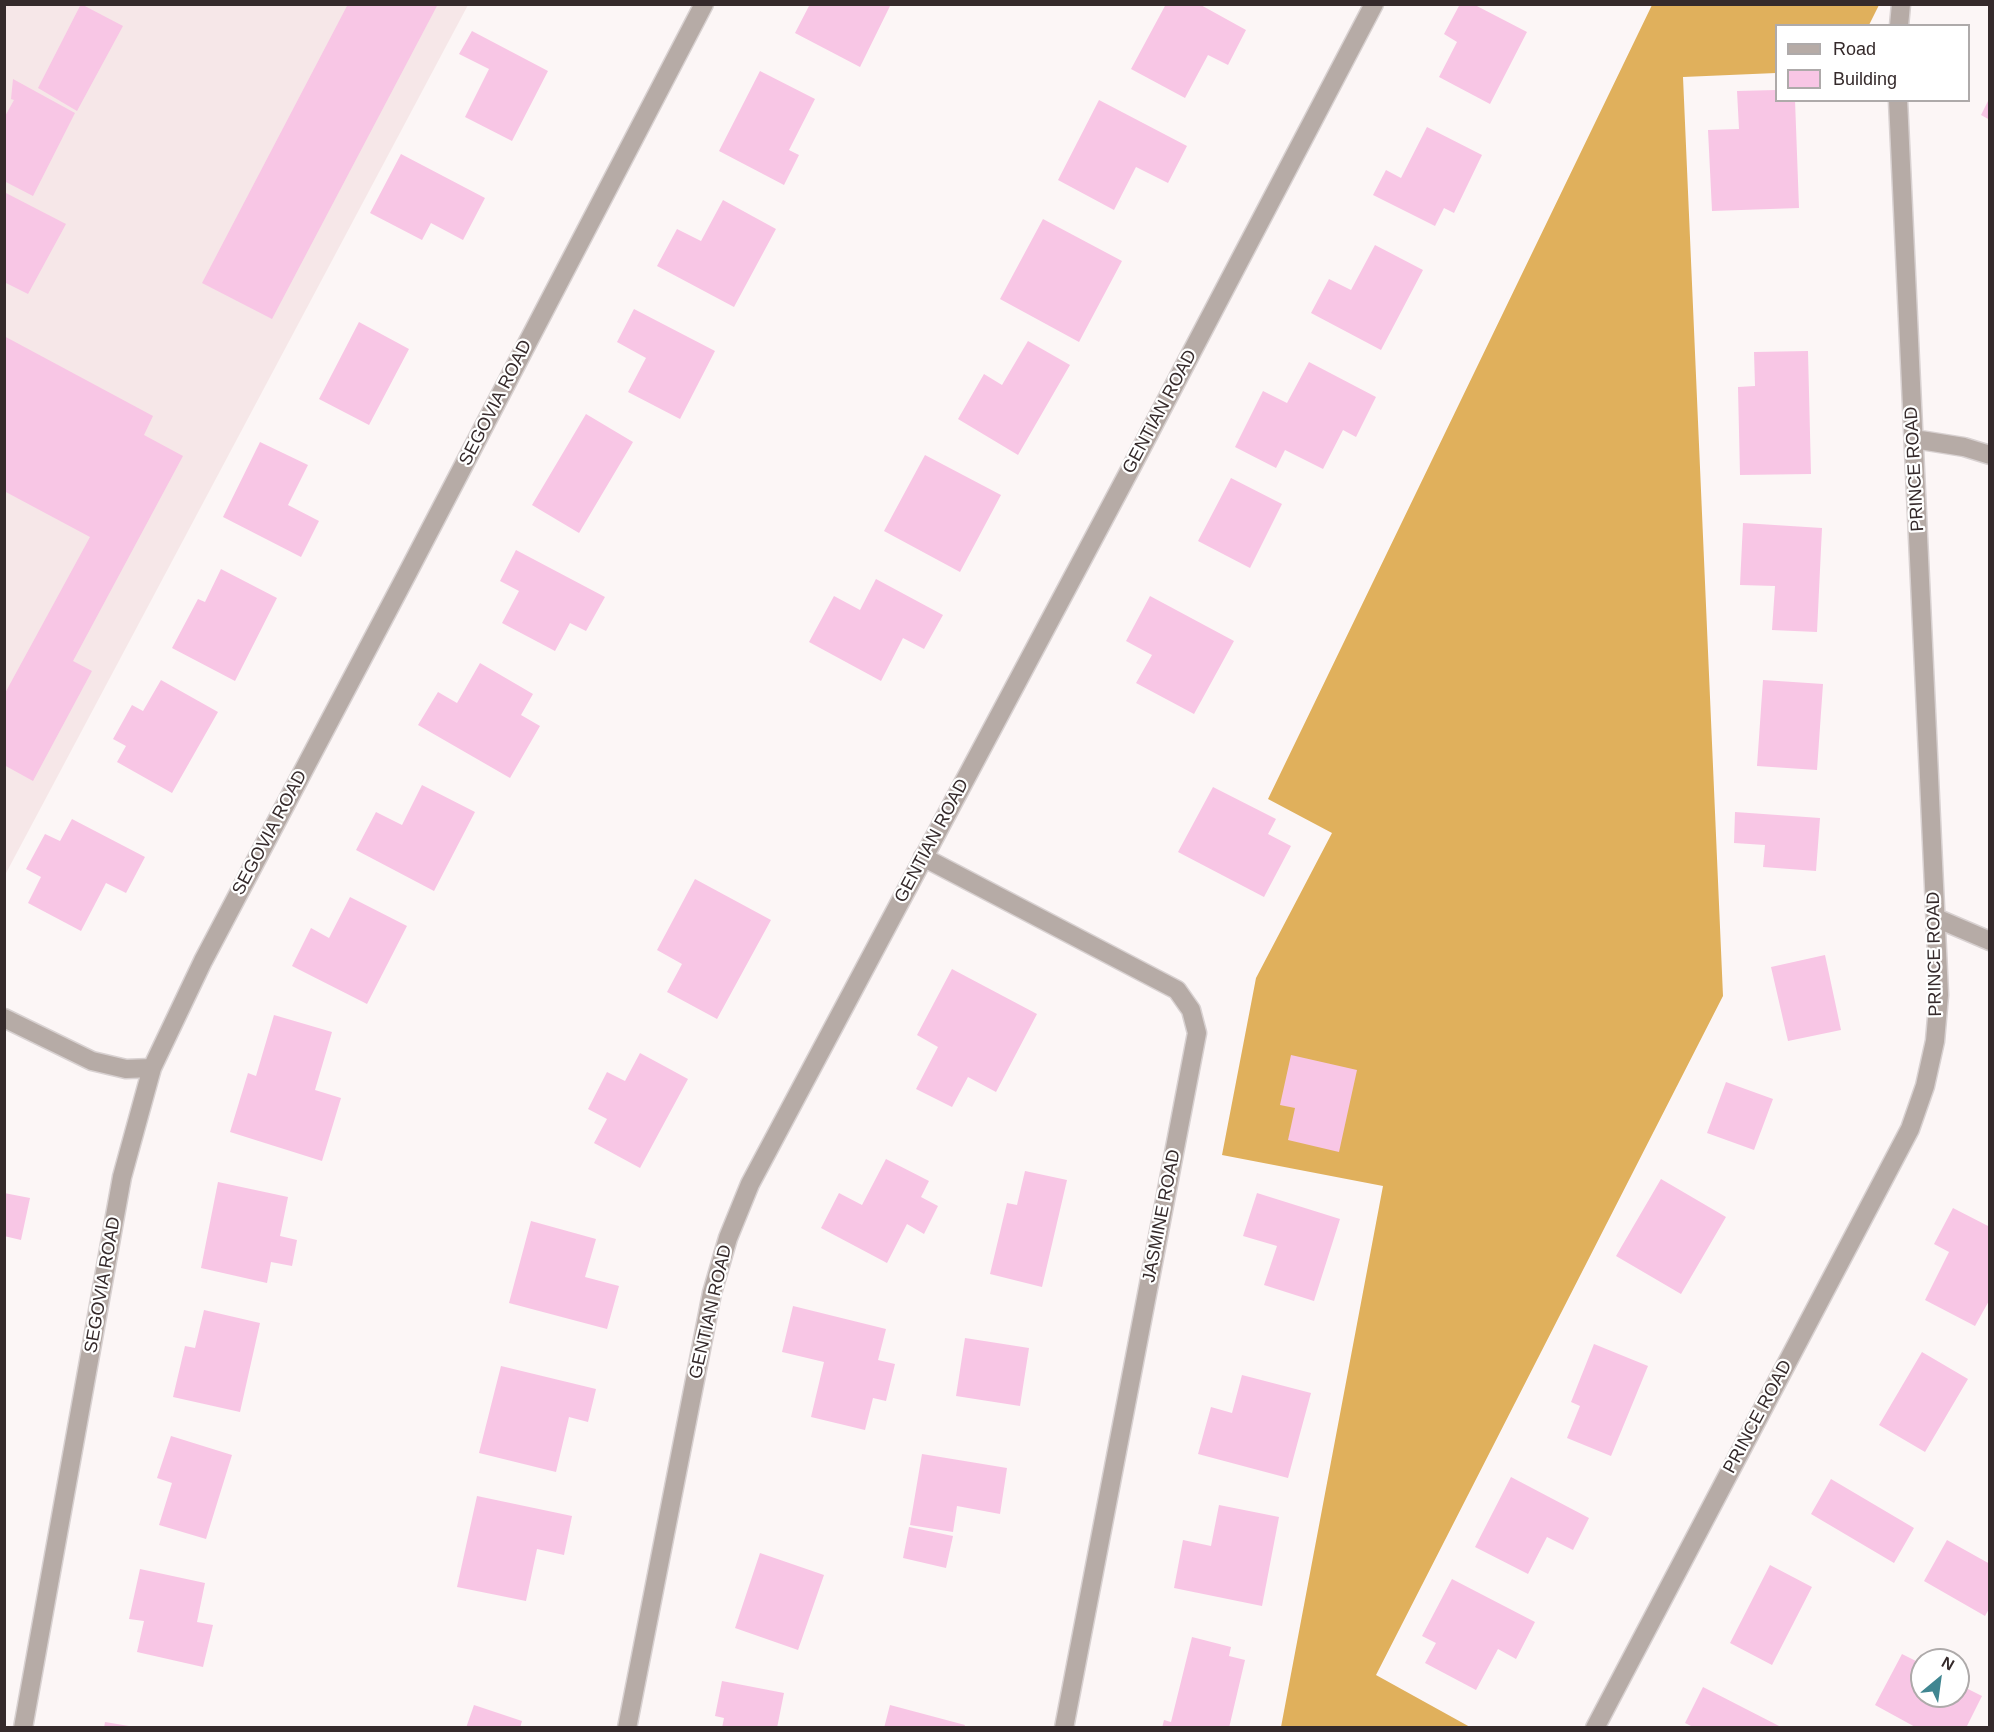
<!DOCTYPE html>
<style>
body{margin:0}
#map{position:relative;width:1994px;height:1732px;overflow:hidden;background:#fcf6f6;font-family:Helvetica,sans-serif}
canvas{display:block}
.frame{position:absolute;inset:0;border:6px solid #352a2b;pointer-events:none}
.legend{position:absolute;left:1775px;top:24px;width:195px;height:78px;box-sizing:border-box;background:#fff;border:2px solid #aeaaaa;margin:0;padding:8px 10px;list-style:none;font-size:18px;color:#352a2b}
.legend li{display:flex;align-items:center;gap:12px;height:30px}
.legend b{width:30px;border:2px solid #aeaaaa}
.north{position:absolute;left:1910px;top:1648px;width:60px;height:60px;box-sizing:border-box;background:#fff;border:2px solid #aeaaaa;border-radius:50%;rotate:29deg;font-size:16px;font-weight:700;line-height:24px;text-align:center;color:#352a2b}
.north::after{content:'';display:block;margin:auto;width:21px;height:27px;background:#408691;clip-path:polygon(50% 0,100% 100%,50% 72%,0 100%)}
</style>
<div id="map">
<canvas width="1994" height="1732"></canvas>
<div class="frame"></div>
<ul class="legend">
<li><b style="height:8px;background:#b6aba6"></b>Road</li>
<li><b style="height:16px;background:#f8c6e5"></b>Building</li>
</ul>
<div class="north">N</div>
</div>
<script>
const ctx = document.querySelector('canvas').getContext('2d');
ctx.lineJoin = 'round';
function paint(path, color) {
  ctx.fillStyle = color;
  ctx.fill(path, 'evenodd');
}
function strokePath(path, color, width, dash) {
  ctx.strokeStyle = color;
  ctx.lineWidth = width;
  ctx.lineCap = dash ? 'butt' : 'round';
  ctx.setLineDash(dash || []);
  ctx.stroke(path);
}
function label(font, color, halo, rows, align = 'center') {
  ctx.font = font + ' Helvetica,sans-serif';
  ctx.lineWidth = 4.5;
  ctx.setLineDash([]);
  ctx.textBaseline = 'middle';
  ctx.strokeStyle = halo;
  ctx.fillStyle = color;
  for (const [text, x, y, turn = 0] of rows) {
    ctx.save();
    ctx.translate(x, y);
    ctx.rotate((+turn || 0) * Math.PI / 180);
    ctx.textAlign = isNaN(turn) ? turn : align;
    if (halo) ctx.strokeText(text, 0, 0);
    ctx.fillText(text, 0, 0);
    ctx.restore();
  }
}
paint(new Path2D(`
 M 5,5 L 468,5 L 5,875 Z`), '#f6e7e8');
paint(new Path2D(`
 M 1652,5 L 1879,5 L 1869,25 L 1776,26 L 1776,73 L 1683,77 L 1723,996 L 1376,1675 L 1470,1727 L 1281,1727 L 1383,1186 L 1222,1155 L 1256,978 L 1332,833 L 1268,799 Z`), '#e0b05c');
paint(new Path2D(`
 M 81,4 L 123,26 L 77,111 L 38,88 Z
 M 348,4 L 438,4 L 272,319 L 202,283 Z
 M 810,4 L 891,4 L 860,67 L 795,33 Z
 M 1166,4 L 1199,4 L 1246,30 L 1228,65 L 1208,55 L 1185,98 L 1131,69 Z
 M 1460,4 L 1473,4 L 1527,32 L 1490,104 L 1439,77 L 1457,42 L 1444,34 Z
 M 472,31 L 548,71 L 512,141 L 465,117 L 489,69 L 459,54 Z
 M 760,71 L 815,99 L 789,150 L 799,155 L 784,185 L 719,151 Z
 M 13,79 L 75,113 L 33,196 L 4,181 L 4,118 L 14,100 L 11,99 Z
 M 1776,90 L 1776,100 L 1795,100 L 1799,208 L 1712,211 L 1708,130 L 1739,129 L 1737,91 Z
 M 1990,97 L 1990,120 L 1981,115 Z
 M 1099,100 L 1187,146 L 1168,183 L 1136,167 L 1114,210 L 1058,180 Z
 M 1427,127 L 1482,155 L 1454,213 L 1444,208 L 1435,226 L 1373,195 L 1386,170 L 1401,178 Z
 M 401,154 L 485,198 L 463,240 L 431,223 L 422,240 L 370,213 Z
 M 4,192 L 66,224 L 28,294 L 4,282 Z
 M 723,200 L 776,229 L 734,307 L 657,266 L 677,229 L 701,241 Z
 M 1043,219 L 1122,261 L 1079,342 L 1000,299 Z
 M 1375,245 L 1423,270 L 1381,350 L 1311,313 L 1329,279 L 1351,290 Z
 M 634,309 L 715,351 L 680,419 L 628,392 L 646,358 L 617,342 Z
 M 359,322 L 409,349 L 369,425 L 319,399 Z
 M 4,336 L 153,416 L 144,435 L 183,456 L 73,661 L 92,671 L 33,781 L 4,765 L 4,695 L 90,537 L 4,491 Z
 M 1028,341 L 1070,365 L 1018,455 L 958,419 L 984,374 L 1002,385 Z
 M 1808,351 L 1811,474 L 1740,475 L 1738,387 L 1755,386 L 1754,352 Z
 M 1309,362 L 1376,397 L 1356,437 L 1343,430 L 1323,469 L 1285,450 L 1276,468 L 1235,447 L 1263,391 L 1287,403 Z
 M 586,414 L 633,442 L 579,533 L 532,505 Z
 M 260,442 L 308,465 L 288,505 L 319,521 L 301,557 L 223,517 Z
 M 925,455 L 1001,495 L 960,572 L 884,531 Z
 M 1231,478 L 1282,504 L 1250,568 L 1198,541 Z
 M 1743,523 L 1822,528 L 1817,632 L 1772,630 L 1775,586 L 1740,585 Z
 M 516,550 L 605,597 L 586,631 L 570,623 L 555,651 L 502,623 L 519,591 L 500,581 Z
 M 221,569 L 277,598 L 235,681 L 172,648 L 198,599 L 205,602 Z
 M 876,579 L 943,615 L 924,649 L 903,638 L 881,681 L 809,642 L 834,596 L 860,610 Z
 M 1150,596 L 1234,641 L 1194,714 L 1136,683 L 1152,655 L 1126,641 Z
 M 480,663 L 533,694 L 521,715 L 540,726 L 510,778 L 418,725 L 438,692 L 457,703 Z
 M 161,680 L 218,712 L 172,793 L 117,762 L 126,746 L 113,739 L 132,705 L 143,711 Z
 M 1763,680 L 1823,684 L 1817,770 L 1757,766 Z
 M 422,785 L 475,812 L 434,891 L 356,850 L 376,812 L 402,825 Z
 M 1213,787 L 1276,819 L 1268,834 L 1291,846 L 1264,897 L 1178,852 Z
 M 1735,812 L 1820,818 L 1816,871 L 1763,867 L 1765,845 L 1734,843 Z
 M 72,819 L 145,857 L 126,893 L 106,883 L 81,931 L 28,903 L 41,877 L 26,869 L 45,834 L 60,841 Z
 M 695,879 L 771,920 L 717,1019 L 667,992 L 682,964 L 657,950 Z
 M 350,897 L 407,926 L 367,1004 L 292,966 L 311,928 L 329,938 Z
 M 1825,955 L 1841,1030 L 1788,1041 L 1771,967 Z
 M 952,969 L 1037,1014 L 996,1092 L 968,1077 L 952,1107 L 916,1089 L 938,1047 L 917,1035 Z
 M 274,1015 L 332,1032 L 315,1090 L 341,1098 L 322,1161 L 230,1132 L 248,1073 L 256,1076 Z
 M 640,1053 L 688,1079 L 640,1168 L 594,1143 L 607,1119 L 588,1109 L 607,1072 L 625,1081 Z
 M 1291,1055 L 1357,1070 L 1339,1152 L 1288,1140 L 1295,1108 L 1280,1105 Z
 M 1726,1082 L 1773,1099 L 1754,1150 L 1707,1133 Z
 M 886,1159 L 929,1181 L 921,1197 L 938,1206 L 924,1234 L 907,1224 L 887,1263 L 821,1228 L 839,1193 L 862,1205 Z
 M 1025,1171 L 1067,1180 L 1042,1287 L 990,1274 L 1007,1203 L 1017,1205 Z
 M 1661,1179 L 1726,1217 L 1681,1294 L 1616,1256 Z
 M 218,1182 L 288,1197 L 280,1236 L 297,1240 L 292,1266 L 271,1262 L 267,1283 L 201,1268 Z
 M 4,1193 L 30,1198 L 21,1240 L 4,1236 Z
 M 1257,1193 L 1340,1219 L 1314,1301 L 1264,1285 L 1277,1246 L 1243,1236 Z
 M 1953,1208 L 1990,1227 L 1990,1299 L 1975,1326 L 1925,1300 L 1949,1252 L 1934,1244 Z
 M 531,1221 L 596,1239 L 585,1277 L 619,1286 L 607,1329 L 509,1303 Z
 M 793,1306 L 886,1329 L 878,1360 L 895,1364 L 886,1401 L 873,1398 L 865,1430 L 811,1417 L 824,1362 L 782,1352 Z
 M 204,1310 L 260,1323 L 240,1412 L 173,1397 L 185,1346 L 195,1348 Z
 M 965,1338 L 1029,1348 L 1020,1406 L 956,1396 Z
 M 1594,1344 L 1648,1366 L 1611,1456 L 1567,1438 L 1580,1406 L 1571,1402 Z
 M 1922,1352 L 1968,1379 L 1925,1452 L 1879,1425 Z
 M 501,1366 L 596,1389 L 588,1422 L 569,1417 L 556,1472 L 479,1453 Z
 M 1242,1375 L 1311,1393 L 1288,1478 L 1198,1454 L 1211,1407 L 1232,1413 Z
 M 171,1436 L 232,1455 L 206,1539 L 159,1525 L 172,1483 L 157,1478 Z
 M 922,1454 L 1007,1468 L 1000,1514 L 957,1506 L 953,1532 L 910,1525 Z
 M 1511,1477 L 1589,1518 L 1573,1550 L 1547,1537 L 1528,1574 L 1475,1547 Z
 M 1831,1479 L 1914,1528 L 1894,1563 L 1811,1514 Z
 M 477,1496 L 572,1516 L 564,1555 L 537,1549 L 526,1601 L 457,1587 Z
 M 1219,1505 L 1279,1517 L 1262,1606 L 1174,1588 L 1183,1540 L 1211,1546 Z
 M 909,1527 L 953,1536 L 946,1568 L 903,1558 Z
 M 1947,1540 L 1990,1564 L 1990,1607 L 1985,1616 L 1924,1581 Z
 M 760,1553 L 824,1575 L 798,1650 L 735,1628 Z
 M 1770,1565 L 1812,1587 L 1772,1665 L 1730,1643 Z
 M 140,1569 L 205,1583 L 197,1622 L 213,1625 L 203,1667 L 137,1652 L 144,1621 L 129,1619 Z
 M 1452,1579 L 1535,1622 L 1516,1659 L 1498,1649 L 1476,1690 L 1425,1663 L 1436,1643 L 1422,1636 Z
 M 1192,1637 L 1231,1647 L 1229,1656 L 1245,1660 L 1229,1728 L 1162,1728 L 1164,1720 L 1171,1722 Z
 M 1902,1654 L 1922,1664 L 1922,1696 L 1958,1696 L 1958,1684 L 1982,1696 L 1966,1728 L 1917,1728 L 1875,1705 Z
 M 722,1681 L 784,1693 L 777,1728 L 722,1728 L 724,1718 L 715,1716 Z
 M 1703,1687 L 1783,1728 L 1695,1728 L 1685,1723 Z
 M 474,1705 L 522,1721 L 520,1728 L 466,1728 Z
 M 890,1705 L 965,1725 L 964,1728 L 884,1728 Z
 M 105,1722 L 129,1726 L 129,1728 L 104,1728 Z`), '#f8c6e5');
const street = new Path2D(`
 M 1899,26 L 1901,4
 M 1914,439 L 1964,447 L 1990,455
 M 923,857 L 1177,990 L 1191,1010 L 1197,1033 L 1064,1728
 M 1936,918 L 1990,941
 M 4,1018 L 92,1061 L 126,1069 L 152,1068
 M 23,1728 L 122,1177 L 152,1068 L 203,961 L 407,574 L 704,4
 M 627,1728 L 712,1293 L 728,1238 L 750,1184 L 1132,466 L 1374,4
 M 1595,1728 L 1910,1129 L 1925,1086 L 1935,1041 L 1939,995 L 1898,100`);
strokePath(street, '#d8d1d1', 21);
strokePath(street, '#b6aba6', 18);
label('18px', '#352a2b', '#fff', [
 ["SEGOVIA ROAD",496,403,-63],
 ["GENTIAN ROAD",1160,412,-62],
 ["PRINCE ROAD",1915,469,-93],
 ["SEGOVIA ROAD",270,833,-62],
 ["GENTIAN ROAD",932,841,-62],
 ["PRINCE ROAD",1935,954,-91],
 ["JASMINE ROAD",1162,1216,-79],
 ["SEGOVIA ROAD",103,1285,-80],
 ["GENTIAN ROAD",711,1312,-77],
 ["PRINCE ROAD",1758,1417,-62]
]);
</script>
